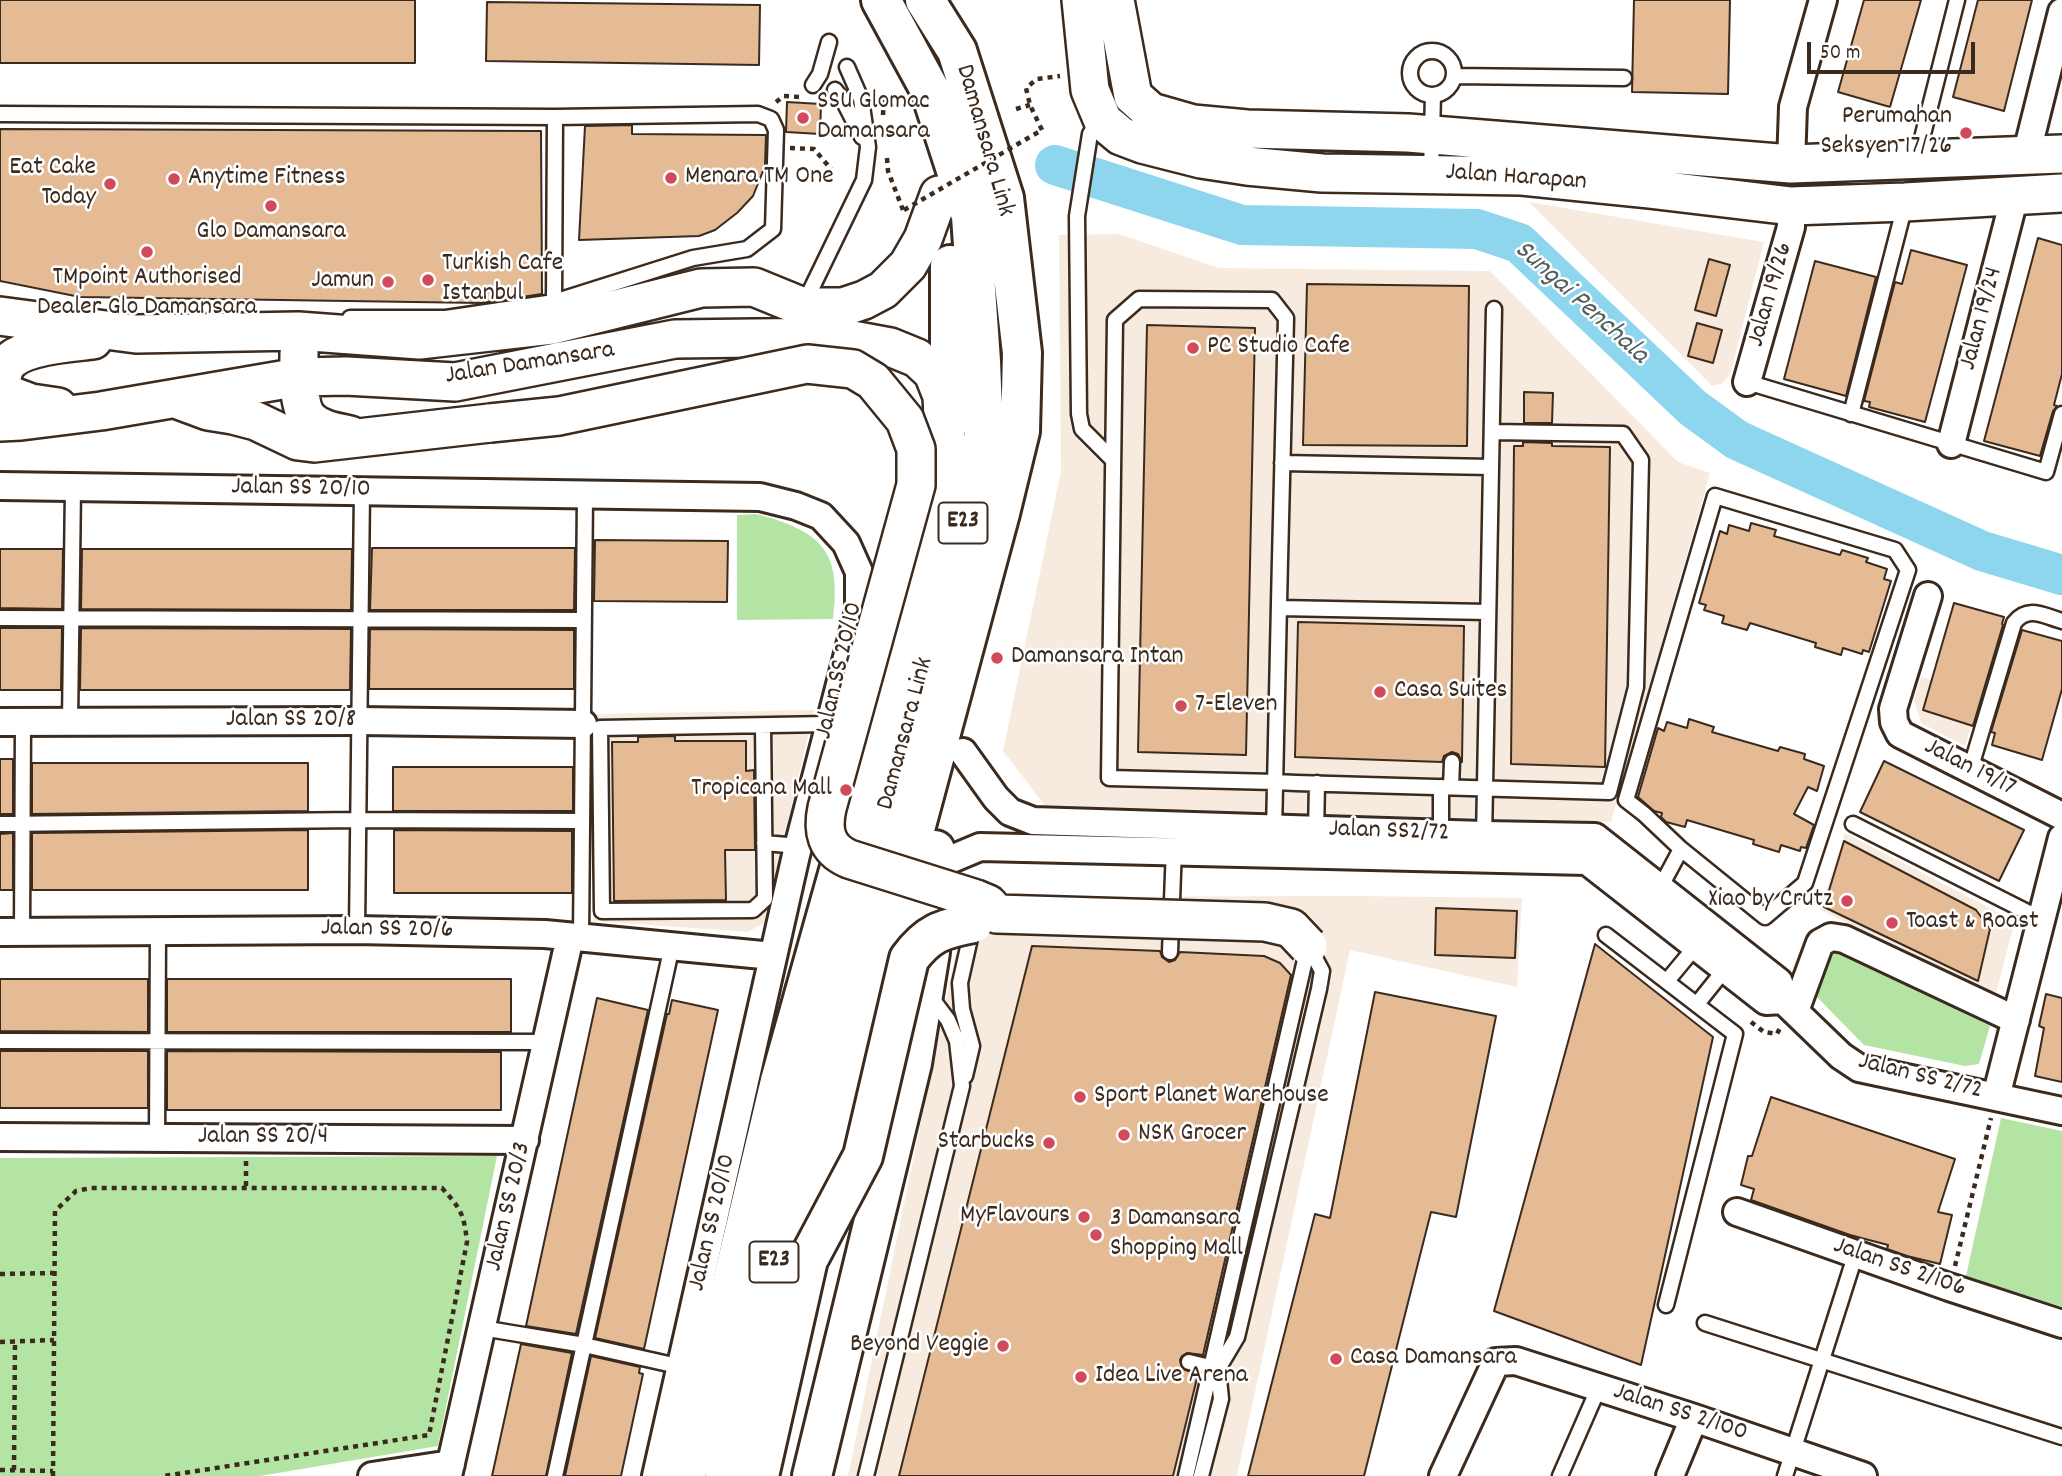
<!DOCTYPE html>
<style>
body{margin:0}
#map{position:relative;width:2062px;height:1476px;overflow:hidden;background:#fff;font-family:Dekko,sans-serif}
canvas{display:block}
.scale{position:absolute;left:1807px;top:42px;width:168px;height:32px;box-sizing:border-box;border:4px solid #3b2a1e;border-top:0;padding-left:9px;font-size:21px;line-height:24px;white-space:nowrap;color:#3b2a1e;-webkit-text-stroke:5px #fff;paint-order:stroke}
</style>
<div id="map">
<canvas width="2062" height="1476"></canvas>
<div class="scale">50 m</div>
</div>
<script>
const ctx = document.querySelector('canvas').getContext('2d');
ctx.lineJoin = 'round';
function paint(path, color) {
  ctx.fillStyle = color;
  ctx.fill(path, 'evenodd');
}
function strokePath(path, color, width, dash) {
  ctx.strokeStyle = color;
  ctx.lineWidth = width;
  ctx.lineCap = dash ? 'butt' : 'round';
  ctx.setLineDash(dash || []);
  ctx.stroke(path);
}
function label(font, color, halo, rows, align = 'center') {
  ctx.font = font + ' Dekko,sans-serif';
  ctx.lineWidth = 5;
  ctx.setLineDash([]);
  ctx.textBaseline = 'middle';
  ctx.strokeStyle = halo;
  ctx.fillStyle = color;
  for (const [text, x, y, turn = 0] of rows) {
    ctx.save();
    ctx.translate(x, y);
    ctx.rotate((+turn || 0) * Math.PI / 180);
    ctx.textAlign = isNaN(turn) ? turn : align;
    if (halo) ctx.strokeText(text, 0, 0);
    ctx.fillText(text, 0, 0);
    ctx.restore();
  }
}
paint(new Path2D(`
 M 1529,202 L 1764,242 L 1730,375 L 1721,384 L 1712,386 Z
 M 1119,234 L 1219,268 L 1490,271 L 1678,462 L 1710,473 L 1611,822 L 1046,807 L 1003,751 L 1061,471 L 1059,235 Z
 M 1921,677 L 1982,694 L 1965,746 L 1921,723 L 1914,699 Z
 M 814,710 L 764,923 L 748,932 L 593,921 L 596,714 Z
 M 1845,833 L 2015,921 L 1996,993 L 1820,910 Z
 M 970,884 L 1010,897 L 1353,896 L 1522,898 L 1517,987 L 1350,950 L 1237,1476 L 848,1476 Z`), '#f7ebdf');
paint(new Path2D(`
 M 756,514 C 821,531 842,550 833,619 L 737,620 L 737,515 Z
 M 1839,949 L 1990,1026 L 1979,1064 L 1965,1066 L 1864,1045 L 1813,993 L 1826,952 Z
 M 2001,1118 L 2062,1131 L 2062,1307 L 1966,1276 Z
 M 497,1156 L 438,1446 L 260,1476 L 0,1476 L 0,1158 Z`), '#b4e4a3');
strokePath(new Path2D(`
 M 1055,165 L 1242,225 L 1477,229 L 1519,243 L 1693,408 L 1737,440 L 1982,551 L 2062,575`), '#8dd6ee', 40);
const building = new Path2D(`
 M 0,0 L 415,0 L 415,63 L 0,63 Z
 M 1634,0 L 1730,0 L 1728,94 L 1632,92 Z
 M 1864,0 L 1921,0 L 1890,107 L 1838,92 Z
 M 1978,0 L 2032,0 L 2004,111 L 1953,97 Z
 M 487,2 L 760,5 L 759,65 L 486,61 Z
 M 787,102 L 821,104 L 820,134 L 786,132 Z
 M 632,125 L 632,134 L 766,135 L 765,166 L 753,196 L 737,213 L 715,230 L 699,236 L 579,240 L 585,126 Z
 M 0,129 L 541,131 L 542,294 L 481,303 L 80,297 L 0,281 Z
 M 2038,238 L 2062,245 L 2062,374 L 2054,405 L 2057,406 L 2053,411 L 2040,456 L 1984,441 Z
 M 1911,250 L 1967,265 L 1925,422 L 1869,407 L 1870,402 L 1864,401 L 1895,282 L 1902,284 Z
 M 1709,259 L 1730,265 L 1716,316 L 1695,310 Z
 M 1815,261 L 1876,277 L 1846,396 L 1784,379 Z
 M 1307,284 L 1469,286 L 1467,446 L 1303,445 Z
 M 1697,323 L 1722,330 L 1713,363 L 1688,356 Z
 M 1147,325 L 1255,328 L 1246,755 L 1138,752 Z
 M 1524,392 L 1553,393 L 1552,423 L 1524,423 Z
 M 1523,442 L 1552,443 L 1552,446 L 1610,447 L 1605,767 L 1511,764 L 1514,446 L 1523,446 Z
 M 1751,523 L 1776,530 L 1774,536 L 1840,555 L 1842,550 L 1868,558 L 1866,562 L 1887,569 L 1884,579 L 1891,581 L 1869,652 L 1863,650 L 1862,654 L 1843,648 L 1841,655 L 1815,647 L 1816,643 L 1750,623 L 1747,630 L 1722,623 L 1724,616 L 1704,610 L 1706,605 L 1699,603 L 1720,531 L 1727,534 L 1729,525 L 1749,531 Z
 M 595,540 L 728,541 L 727,602 L 594,601 Z
 M 372,548 L 575,548 L 574,610 L 370,610 Z
 M 0,549 L 63,549 L 62,609 L 0,608 Z
 M 82,549 L 352,549 L 351,610 L 81,609 Z
 M 1954,603 L 2004,617 L 2002,624 L 2003,625 L 1973,726 L 1923,710 Z
 M 1298,622 L 1464,626 L 1462,762 L 1458,754 L 1452,752 L 1444,756 L 1442,762 L 1295,757 Z
 M 0,628 L 62,628 L 61,690 L 0,690 Z
 M 81,628 L 351,629 L 350,690 L 80,690 Z
 M 370,629 L 574,630 L 574,689 L 369,689 Z
 M 2022,630 L 2062,641 L 2062,689 L 2042,760 L 1992,745 L 1995,733 L 1991,732 Z
 M 1689,719 L 1714,727 L 1712,732 L 1778,751 L 1780,747 L 1805,754 L 1804,759 L 1824,766 L 1817,791 L 1808,787 L 1794,814 L 1814,825 L 1806,848 L 1801,847 L 1800,851 L 1781,845 L 1779,852 L 1753,844 L 1754,840 L 1687,820 L 1685,827 L 1666,822 L 1661,817 L 1662,813 L 1654,811 L 1638,797 L 1658,728 L 1664,731 L 1667,722 L 1687,728 Z
 M 675,736 L 675,741 L 746,741 L 746,771 L 754,770 L 755,850 L 725,850 L 726,900 L 614,901 L 612,742 L 638,742 L 638,737 Z
 M 0,759 L 13,759 L 13,814 L 0,814 Z
 M 1884,761 L 2024,830 L 1999,881 L 1860,812 Z
 M 32,763 L 308,763 L 308,811 L 32,814 Z
 M 393,767 L 573,767 L 573,811 L 393,811 Z
 M 308,830 L 308,890 L 32,890 L 32,833 Z
 M 394,830 L 572,831 L 572,893 L 394,893 Z
 M 13,833 L 13,890 L 0,890 L 0,834 Z
 M 1844,841 L 1976,910 L 1990,929 L 1978,981 L 1824,907 Z
 M 1436,908 L 1517,911 L 1515,958 L 1435,955 Z
 M 1595,944 L 1713,1037 L 1641,1365 L 1494,1311 Z
 M 1032,946 L 1160,951 L 1162,957 L 1169,962 L 1175,960 L 1180,952 L 1264,956 L 1280,963 L 1291,975 L 1203,1355 L 1187,1353 L 1182,1356 L 1180,1360 L 1183,1369 L 1198,1374 L 1173,1476 L 899,1476 Z
 M 0,979 L 148,979 L 148,1032 L 0,1031 Z
 M 167,979 L 511,979 L 511,1032 L 167,1032 Z
 M 1375,992 L 1496,1016 L 1456,1217 L 1431,1212 L 1364,1476 L 1248,1476 L 1315,1214 L 1330,1218 Z
 M 2046,994 L 2062,998 L 2062,1082 L 2035,1076 L 2044,1028 L 2039,1026 Z
 M 597,998 L 648,1010 L 576,1334 L 526,1326 Z
 M 672,1000 L 718,1010 L 644,1349 L 595,1338 L 667,1014 L 669,1014 Z
 M 0,1051 L 148,1051 L 148,1108 L 0,1108 Z
 M 167,1051 L 501,1052 L 501,1110 L 167,1110 Z
 M 1771,1097 L 1955,1159 L 1938,1212 L 1952,1215 L 1940,1264 L 1907,1256 L 1887,1249 L 1888,1245 L 1850,1235 L 1751,1200 L 1754,1189 L 1741,1185 L 1748,1156 L 1752,1156 Z
 M 521,1344 L 572,1353 L 546,1476 L 492,1476 Z
 M 591,1356 L 640,1367 L 639,1373 L 643,1374 L 621,1476 L 565,1476 Z`);
paint(building, '#e4bb94');
strokePath(building, '#3b2a1e', 2);
const lane = new Path2D(`
 M1410 73a22 22 0 1 1 44 0a22 22 0 1 1-44 0Z
 M 1454,76 L 1624,78
 M 813,85 L 820,74 L 829,42
 M 835,90 L 844,102 L 862,137
 M 0,114 L 555,117 L 758,114 L 771,119 L 776,130 L 773,229 L 747,249 L 693,258 L 554,302 L 446,318 L 350,318
 M 1103,121 L 1095,126 L 1090,134 L 1077,216 L 1079,414 L 1082,429 L 1113,460
 M 1917,158 L 1957,0
 M 1431,173 L 1433,95
 M 554,302 L 555,117
 M 804,304 L 864,180 L 868,147 L 861,99 L 847,67
 M 1747,382 L 2046,472 L 2062,414
 M 1851,414 L 1905,205
 M 1282,463 L 1491,467
 M 1715,496 L 1895,550 L 1908,570 L 1805,883 L 1765,917 L 1681,849 L 1644,814 L 1626,800 Z
 M 1279,608 L 1488,612
 M 0,618 L 583,620
 M 70,722 L 73,487
 M 763,726 L 765,899 L 753,910 L 602,911 L 600,728 L 829,724
 M 1970,770 L 2014,623 C 2028,605 2044,616 2062,621
 M 1451,787 L 1452,762
 M 0,824 L 358,820 L 582,821
 M 1853,824 L 2041,919
 M 1274,832 C 1277,661 1282,489 1286,318 L 1272,300 L 1139,299 L 1115,320 L 1109,778 L 1275,782 L 1296,783 L 1609,792 L 1636,687 L 1641,460 L 1623,434 L 1492,432
 M 1316,834 L 1317,783
 M 1441,834 L 1441,787
 M 1484,839 L 1494,309
 M 764,843 L 799,846
 M 1660,888 L 1681,849
 M 357,930 L 362,491
 M 22,932 L 23,722
 M 1606,935 L 1735,1034 L 1666,1305
 M 581,938 L 585,494
 M 1170,952 L 1174,848
 M 1667,981 L 1696,946
 M 1697,1004 L 1725,969
 M 0,1041 L 548,1042
 M 965,1076 L 972,1046 L 962,1009 L 960,983 L 973,925
 M 157,1138 L 158,931
 M 1705,1323 L 2062,1437
 M 482,1328 L 584,1345 L 682,1367
 M 1189,1362 L 1218,1369 L 1237,1337 L 1319,989 L 1322,971 L 1309,947
 M 555,1476 L 672,946
 M 866,1476 L 962,1086 L 957,1041 L 948,1020 L 930,996
 M 1186,1476 L 1308,947
 M 1201,1476 L 1221,1399 L 1218,1369
 M 1560,1476 L 1599,1387
 M 1785,1476 L 1856,1253`);
const street = new Path2D(`
 M 2026,156 L 2062,12
 M 1791,164 L 1793,107 L 1823,0
 M 1747,382 L 1791,227 L 1791,206
 M 1951,444 L 2015,195
 M 0,486 L 760,497 L 796,506 L 821,516 L 846,543 L 859,572 L 859,611 L 796,855 L 656,1476
 M 1928,596 L 1893,709 L 1894,722 L 1900,734 L 2062,816
 M 0,722 L 359,721 L 583,724
 M 963,752 L 996,798 L 1010,812 L 1033,821 L 1484,835 L 1595,837 L 1779,982 L 1783,1000
 M 930,868 L 980,847 L 1587,861 L 1766,1001 L 1783,1000 L 1841,1056 L 1859,1068 L 2062,1111
 M 0,932 L 357,930 L 545,934 L 773,956
 M 1795,1011 L 1820,943 L 1831,937 L 1844,939 L 2016,1020
 M 1996,1097 L 2062,838
 M 0,1137 L 525,1140
 M 1737,1212 L 1949,1287 L 2062,1324
 M 372,1476 L 451,1464
 M 448,1476 L 570,937
 M 1443,1476 L 1496,1362 L 1516,1361 L 1694,1418 L 1863,1476
 M 1670,1476 L 1694,1418`);
const secondary = new Path2D(`
 M 1081,0 L 1090,90 L 1103,121 L 1121,136 L 1142,144 L 1201,159 L 1247,166 L 1322,173 L 1522,176 L 1650,189 L 1791,206 L 1905,202 L 2062,193
 M 1115,0 L 1133,96 L 1151,112 L 1193,124 L 1247,129 L 1408,133 L 1791,164 L 2062,154
 M 0,316 L 136,334 L 298,331 L 419,340 L 552,325 L 701,288 L 754,287 L 803,307 L 843,307 L 864,300 L 883,290 L 908,265 L 923,239 L 939,195
 M 299,353 C 299,370 297,406 309,419 C 320,430 336,432 350,435
 M 181,401 L 208,411 L 233,415 L 256,421 L 298,441 L 314,443 L 490,423
 M 58,407 L 31,403 L 7,394 L 1,383 C 2,378 3,372 5,367 C 18,345 69,343 93,340
 M 0,422 L 21,421 L 101,411 L 299,377 L 346,376 L 455,382 L 675,339 L 836,337 L 890,347 L 917,358 L 933,373 L 942,396 L 943,417`);
const highway = new Path2D(`
 M 686,1476 L 780,1081 L 858,803 L 930,524 L 944,449 L 950,386 L 950,265
 M 725,1476 L 823,1049 L 959,539 L 984,436 L 981,361 L 971,216 L 930,90 L 881,0
 M 759,1476 L 854,1056 L 1000,513 L 1020,431 L 1022,353 L 1004,198 L 957,51 L 925,0
 M 812,1476 L 912,1063 L 930,952 L 924,903 L 935,850`);
strokePath(lane, '#3b2a1e', 19);
strokePath(street, '#3b2a1e', 32);
strokePath(secondary, '#3b2a1e', 42);
strokePath(highway, '#3b2a1e', 44);
strokePath(new Path2D(`
 M 776,102 L 784,96 L 800,97
 M 1016,109 L 1030,105
 M 883,115 L 884,96
 M 1042,130 L 1030,105 L 1026,88 L 1037,79 L 1060,76
 M 790,148 L 814,149 L 831,169
 M 887,158 L 888,171 L 903,210
 M 1751,1022 L 1764,1032 L 1777,1034 L 1780,1028
 M 246,1161 L 246,1188
 M 1955,1266 L 1991,1118
 M 0,1274 L 54,1273
 M 0,1342 L 54,1340
 M 0,1470 L 53,1471
 M 14,1470 L 15,1342
 M 53,1476 L 55,1211 L 76,1191 L 91,1188 L 442,1188 C 461,1209 464,1214 467,1242 L 429,1435 L 164,1476`), '#3b2a1e', 4.5, [5, 5]);
strokePath(lane, '#fff', 14);
strokePath(street, '#fff', 26);
strokePath(secondary, '#fff', 37);
strokePath(highway, '#fff', 38);
const secondaryBridge = new Path2D(`
 M 490,423 L 559,416 L 807,364 L 853,369 L 873,381 L 905,420 L 916,449 L 916,485 L 827,808 C 822,831 826,849 849,859 L 976,899 L 988,904 L 997,914 L 1265,922 L 1291,928 L 1308,946`);
const highwayBridge = new Path2D(`
 M 810,1256 L 863,1156 L 909,959 C 928,933 942,929 973,923`);
strokePath(secondaryBridge, '#3b2a1e', 42, []);
strokePath(highwayBridge, '#3b2a1e', 44, []);
strokePath(new Path2D(`
 M 904,210 L 1042,130`), '#3b2a1e', 4.5, [5, 5]);
strokePath(secondaryBridge, '#fff', 37);
strokePath(highwayBridge, '#fff', 38);
for (const [x, y, r, color] of [
 [803,118,7,"#d1495b"],
 [1966,133,7,"#d1495b"],
 [671,178,7,"#d1495b"],
 [174,179,7,"#d1495b"],
 [110,184,7,"#d1495b"],
 [271,206,7,"#d1495b"],
 [147,252,7,"#d1495b"],
 [428,280,7,"#d1495b"],
 [388,282,7,"#d1495b"],
 [1193,348,7,"#d1495b"],
 [997,658,7,"#d1495b"],
 [1380,692,7,"#d1495b"],
 [1181,706,7,"#d1495b"],
 [846,790,7,"#d1495b"],
 [1847,901,7,"#d1495b"],
 [1892,923,7,"#d1495b"],
 [1080,1097,7,"#d1495b"],
 [1124,1135,7,"#d1495b"],
 [1049,1143,7,"#d1495b"],
 [1084,1217,7,"#d1495b"],
 [1096,1235,7,"#d1495b"],
 [1003,1346,7,"#d1495b"],
 [1336,1359,7,"#d1495b"],
 [1081,1377,7,"#d1495b"]
]) {
  const dot = new Path2D();
  dot.arc(x, y, r, 0, 2 * Math.PI);
  ctx.fillStyle = color;
  ctx.fill(dot);
  strokePath(dot, '#fff', 2.5);
}
for (const [x, y, w] of [
 [963,523,49],
 [774,1262,49]
]) {
  const box = new Path2D();
  box.roundRect(x - w / 2, y - 20.5, w, 41, 5);
  ctx.fillStyle = '#fff';
  ctx.fill(box);
  strokePath(box, '#3b2a1e', 2);
}
label('bold 24px', '#3b2a1e', null, [
 ["E23",963,523],
 ["E23",774,1262]
]);
label('26px', '#3b2a1e', '#fff', [
 ["SSU Glomac",817,103],
 ["Damansara",817,133],
 ["Perumahan",1952,118,"right"],
 ["Seksyen 17/26",1952,148,"right"],
 ["Eat Cake",96,169,"right"],
 ["Today",96,199,"right"],
 ["Menara TM One",685,178],
 ["Anytime Fitness",188,179],
 ["Glo Damansara",271,233,"center"],
 ["Turkish Cafe",442,265],
 ["Istanbul",442,295],
 ["TMpoint Authorised",147,279,"center"],
 ["Dealer Glo Damansara",147,309,"center"],
 ["Jamun",374,282,"right"],
 ["PC Studio Cafe",1207,348],
 ["Damansara Intan",1011,658],
 ["Casa Suites",1394,692],
 ["7-Eleven",1195,706],
 ["Tropicana Mall",832,790,"right"],
 ["Xiao by Crutz",1833,901,"right"],
 ["Toast & Roast",1906,923],
 ["Sport Planet Warehouse",1094,1097],
 ["NSK Grocer",1138,1135],
 ["Starbucks",1035,1143,"right"],
 ["MyFlavours",1070,1217,"right"],
 ["3 Damansara",1110,1220],
 ["Shopping Mall",1110,1250],
 ["Beyond Veggie",989,1346,"right"],
 ["Casa Damansara",1350,1359],
 ["Idea Live Arena",1095,1377]
], 'left');
label('26px', '#3b2a1e', '#fff', [
 ["Damansara Link",983,141,74],
 ["Jalan Harapan",1516,179,4],
 ["Jalan 19/26",1772,295,-74],
 ["Jalan 19/24",1983,319,-75],
 ["Jalan Damansara",530,365,-9],
 ["Jalan SS 20/10",301,490,1],
 ["Jalan SS 20/10",841,671,-77],
 ["Jalan SS 20/8",291,721],
 ["Damansara Link",907,734,-75],
 ["Jalan 19/17",1969,769,27],
 ["Jalan SS2/72",1389,833,2],
 ["Jalan SS 20/6",387,931,1],
 ["Jalan SS 2/72",1920,1078,14],
 ["Jalan SS 20/4",263,1138],
 ["Jalan SS 20/3",510,1207,-77],
 ["Jalan SS 20/10",714,1223,-77],
 ["Jalan SS 2/106",1899,1269,19],
 ["Jalan SS 2/100",1680,1414,18]
]);
label('italic 28px', '#545e5c', '#fff', [
 ["Sungai Penchala",1580,304,42]
]);
</script>
